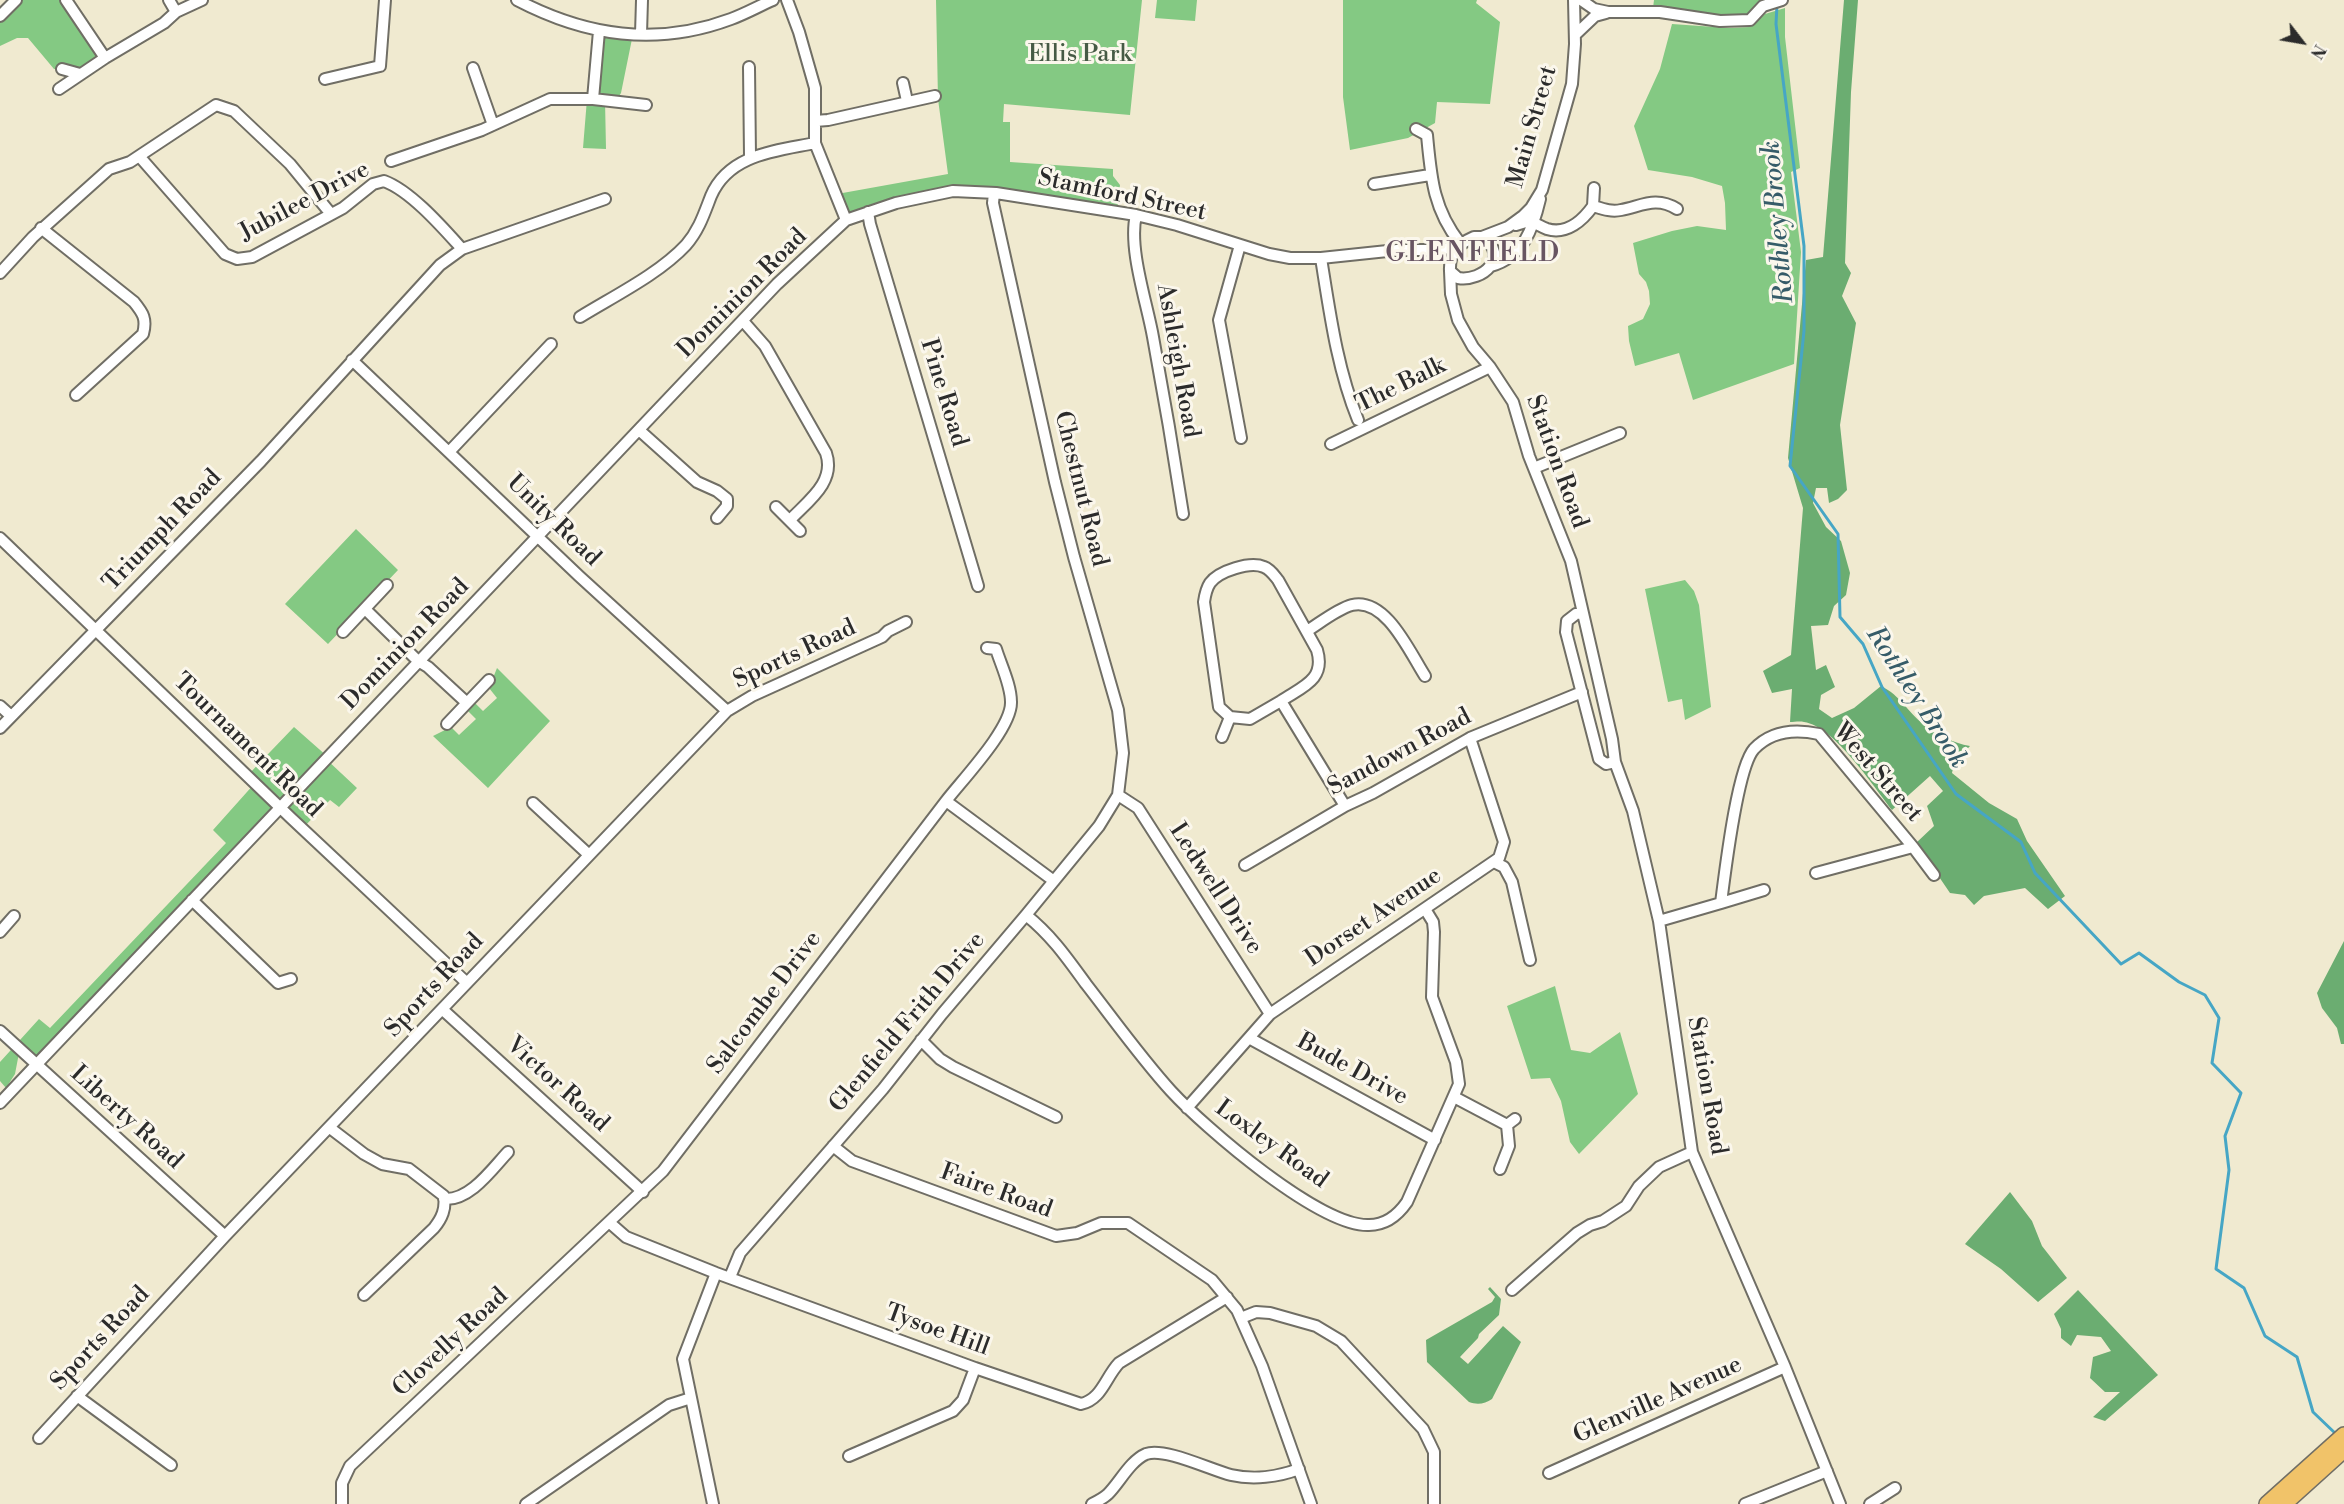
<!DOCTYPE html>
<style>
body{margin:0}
#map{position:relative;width:2344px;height:1504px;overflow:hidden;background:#f0ead0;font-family:"Libre Bodoni",serif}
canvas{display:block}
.north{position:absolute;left:2272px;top:12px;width:60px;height:60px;-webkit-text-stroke:4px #fbf7ec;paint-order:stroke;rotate:121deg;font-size:16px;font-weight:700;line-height:24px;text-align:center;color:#2b2b2b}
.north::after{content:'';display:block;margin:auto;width:21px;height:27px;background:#2b2b2b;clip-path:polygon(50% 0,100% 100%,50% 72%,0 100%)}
</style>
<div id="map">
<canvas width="2344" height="1504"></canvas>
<div class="north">N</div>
</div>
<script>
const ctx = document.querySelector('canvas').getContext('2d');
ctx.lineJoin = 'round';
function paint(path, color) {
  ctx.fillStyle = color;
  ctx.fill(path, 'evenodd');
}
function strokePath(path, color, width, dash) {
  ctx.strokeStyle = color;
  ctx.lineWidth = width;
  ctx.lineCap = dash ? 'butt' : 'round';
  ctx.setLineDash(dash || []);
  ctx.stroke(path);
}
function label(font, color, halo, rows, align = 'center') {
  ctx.font = font + ' "Libre Bodoni",serif';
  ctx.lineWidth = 6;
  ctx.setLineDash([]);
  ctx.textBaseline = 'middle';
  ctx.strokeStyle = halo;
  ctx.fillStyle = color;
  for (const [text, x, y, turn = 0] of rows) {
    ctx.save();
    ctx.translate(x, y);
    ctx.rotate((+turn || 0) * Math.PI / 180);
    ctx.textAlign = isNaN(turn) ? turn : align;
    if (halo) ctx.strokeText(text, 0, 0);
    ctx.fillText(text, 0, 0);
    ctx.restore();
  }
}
paint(new Path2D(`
 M 16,0 L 66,0 L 105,58 L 80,75 L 63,69 L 54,69 L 28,38 L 17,38 L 0,46 L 0,16 Z
 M 936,0 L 1142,0 L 1130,115 L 1004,104 L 1003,122 L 1010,122 L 1010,162 L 1113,169 L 1113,176 L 1120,185 L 1117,212 L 953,191 L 846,220 L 837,194 L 948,174 L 938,99 Z
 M 1157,0 L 1197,0 L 1195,21 L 1155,18 Z
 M 1343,0 L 1477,0 L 1476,3 L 1500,22 L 1490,104 L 1437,102 L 1435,123 L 1408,138 L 1350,150 L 1343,97 Z
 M 1654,0 L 1768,0 L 1748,16 L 1719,16 L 1653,8 Z
 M 1785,8 L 1785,37 L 1800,168 L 1791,172 L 1801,252 L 1794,364 L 1693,400 L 1679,353 L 1635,366 L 1629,341 L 1628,326 L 1643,319 L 1650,304 L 1649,291 L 1646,282 L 1639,274 L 1633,243 L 1672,231 L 1697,226 L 1726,230 L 1725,203 L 1722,186 L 1692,177 L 1648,170 L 1634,126 L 1660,69 L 1672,24 L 1729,28 L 1750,27 L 1765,14 Z
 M 599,31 L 633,34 L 621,93 L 616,101 L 605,100 L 606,149 L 583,148 L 587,99 L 593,99 Z
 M 356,529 L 398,570 L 328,644 L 285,604 Z
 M 1685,580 L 1694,591 L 1699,605 L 1711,707 L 1685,720 L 1682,699 L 1668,702 L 1645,589 Z
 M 497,668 L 550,721 L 488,788 L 433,736 L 451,727 L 459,735 L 476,719 L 466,709 L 473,701 L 483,711 L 497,698 L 489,688 Z
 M 294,727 L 328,757 L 326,759 L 357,788 L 339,807 L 330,800 L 302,829 L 281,807 L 35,1064 L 19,1053 L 15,1074 L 6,1088 L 0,1081 L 0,1062 L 39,1019 L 50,1028 L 226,843 L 213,830 L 255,783 L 247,776 Z
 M 1555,986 L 1571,1050 L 1590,1053 L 1620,1032 L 1638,1094 L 1579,1154 L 1570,1142 L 1561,1101 L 1550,1078 L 1531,1079 L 1507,1006 Z`), '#84c983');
paint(new Path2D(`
 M 1844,0 L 1858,0 L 1851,92 L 1845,263 L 1851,273 L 1842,296 L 1856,323 L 1840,425 L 1847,490 L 1838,499 L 1829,503 L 1827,488 L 1816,488 L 1813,503 L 1826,527 L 1841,541 L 1850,573 L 1846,595 L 1834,606 L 1828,625 L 1811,626 L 1816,670 L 1826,665 L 1835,687 L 1821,695 L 1819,709 L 1832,718 L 1854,708 L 1881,686 C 1901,696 1907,711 1923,724 C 1936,735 1953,743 1970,746 L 1954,763 L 1952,773 L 1989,803 L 2017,819 L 2027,841 L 2065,896 L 2048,909 L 2025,888 L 1984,896 L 1974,905 L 1965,895 L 1950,893 L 1916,843 L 1934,826 L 1927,806 L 1943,791 L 1930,776 L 1892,810 C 1874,787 1834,726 1804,722 C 1800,721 1794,722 1790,722 L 1792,689 L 1772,693 L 1763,671 L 1791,655 L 1803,508 L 1788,458 L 1806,260 L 1823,257 Z
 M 2344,941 L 2344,1044 L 2341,1044 L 2337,1028 L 2322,1008 L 2317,993 Z
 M 2010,1192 L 2032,1221 L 2042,1246 L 2067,1278 L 2038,1302 L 2001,1269 L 1965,1244 Z
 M 1490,1287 L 1501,1299 L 1499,1315 L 1479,1334 L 1478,1338 L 1460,1357 L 1468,1364 L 1503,1326 L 1521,1342 L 1492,1399 C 1485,1404 1477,1405 1469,1402 L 1427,1362 L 1426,1340 L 1492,1302 L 1495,1297 L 1488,1289 Z
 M 2078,1290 L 2158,1375 L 2105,1421 L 2093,1417 L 2120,1392 L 2105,1392 L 2090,1378 L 2093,1357 L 2111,1351 L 2101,1337 L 2077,1335 L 2071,1346 L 2061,1338 L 2061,1329 L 2054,1314 Z`), '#6bad71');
strokePath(new Path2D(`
 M 1777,5 L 1776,24 L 1804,246 L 1804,331 L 1790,466 L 1838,534 L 1840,617 L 1863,644 L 1882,687 L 1956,794 L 2021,842 L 2035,873 L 2121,964 L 2139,953 L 2179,982 L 2205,995 L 2219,1018 L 2212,1063 L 2241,1093 L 2225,1136 L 2229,1170 L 2216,1269 L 2244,1288 L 2265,1336 L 2297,1357 L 2313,1412 L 2336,1434`), '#46a6c5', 3);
const minor = new Path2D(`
 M 66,0 L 105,58
 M 169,0 L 176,12
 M 517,0 C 586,36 656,47 731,19 C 745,14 759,6 773,0
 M 787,0 L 799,32 L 815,88 L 815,143 L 846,220
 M 1581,0 L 1594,9 L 1608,12 L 1660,12 L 1720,21 L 1750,20 L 1763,6 L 1782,0
 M 0,16 L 16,0
 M 641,34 L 642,0
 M 1575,35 L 1595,16 L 1606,13
 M 749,67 L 750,156
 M 473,68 L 493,125
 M 62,69 L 80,74
 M 325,79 L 380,66 L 385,0
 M 903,83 L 907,101
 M 59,89 L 105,58 L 164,23 L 176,12 L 202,0
 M 593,99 L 599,31
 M 815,121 L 828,120 L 935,96
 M 1416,129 L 1427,135 C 1431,177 1433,209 1460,243
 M 139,156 L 225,254 L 237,259 L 252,257 L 343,208 L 373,184 L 384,181 C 411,191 443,228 462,249
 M 391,161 L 482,130 L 550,99 L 593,99 L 646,105
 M 1374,184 L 1430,175
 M 1593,206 L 1594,188
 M 868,212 L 870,224 L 978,586
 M 1136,215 C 1128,248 1147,303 1153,337 C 1164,396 1174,455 1183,514
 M 1516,225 L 1529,221 C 1536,223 1541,227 1547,229 C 1567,235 1583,220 1593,206 C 1603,209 1611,212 1621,210 C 1642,206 1656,196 1677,209
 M 41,228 L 134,302 C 143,313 147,319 143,334 L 76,395
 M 1474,237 L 1482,237 C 1511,256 1483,282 1458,278 L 1450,271 C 1449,253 1458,244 1474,237 Z
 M 1482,237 L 1508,227 L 1523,216 L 1531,208 L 1542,190 L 1572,84 L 1575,44 L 1574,0
 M 1240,245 L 1219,320 L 1241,438
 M 1321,258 C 1330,314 1337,368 1358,420
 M 1491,266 C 1523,257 1533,229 1540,199
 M 1450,271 L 1451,294 L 1458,320 L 1473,347 L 1490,367 L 1513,402 L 1529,456 L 1571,561 L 1612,739 L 1615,762 L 1633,811 L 1659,921 L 1692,1152 L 1785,1367 L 1840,1504
 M 0,273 L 33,237 L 109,169 L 130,162 L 216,105 L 234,111 L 290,164 L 331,214
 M 580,317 C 614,296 659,274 686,245 C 699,230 704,214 711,196 C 729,154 776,151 815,143
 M 743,321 L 765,346 L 826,453 C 836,482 808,501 790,520
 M 352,360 L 579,576 L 727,711
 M 639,430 L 697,482 L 717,491 L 727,499 L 727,506 L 717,518
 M 1331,444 L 1490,367
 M 449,452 L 551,344
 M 1534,468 L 1620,433
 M 776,507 L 800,531
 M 0,538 L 291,818 L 467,983
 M 365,609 L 418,661 L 428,667 L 467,703 L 489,680
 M 1583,613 L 1576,614 L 1567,621 L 1566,632 L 1599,759 L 1606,764 L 1615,762
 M 1307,631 C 1320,623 1337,609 1352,605 C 1386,597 1410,653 1425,676
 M 343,632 L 387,585
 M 1281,701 C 1302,687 1326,680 1317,650 L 1278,580 C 1274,575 1270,569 1264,567 C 1250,561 1219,571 1210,583 C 1206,589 1205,595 1204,602 L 1219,707 L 1230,717 L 1250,719 L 1281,701 L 1345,806
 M 0,706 L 11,716
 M 447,724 L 467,703
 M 0,728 L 261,461 L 440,265 L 462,249 L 605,199
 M 1222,737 L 1230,717
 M 1118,795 L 1138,808 L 1270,1014
 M 946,801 C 963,779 1012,728 1011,702 C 1011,685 1001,665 996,649 L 987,648
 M 533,803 L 588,854
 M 1913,847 L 1934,875
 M 1494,862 L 1504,867 L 1512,882 L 1530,960
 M 1245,865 L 1345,806 L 1373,793 L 1470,738 L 1582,692
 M 192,900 L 278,983 L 291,979
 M 1721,903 L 1764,890
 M 1026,915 C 1052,936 1067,958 1086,984 C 1114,1020 1141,1058 1171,1091 C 1205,1128 1320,1227 1369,1225 C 1386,1225 1398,1215 1407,1202 L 1459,1084 L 1456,1062 L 1432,997 L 1434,932 L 1433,922 L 1425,909
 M 1659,921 L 1721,903 C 1725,873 1737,768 1754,749 C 1772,730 1796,729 1819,734 L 1913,847 L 1816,873
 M 0,932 L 14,916
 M 443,1010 L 643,1192
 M 0,1031 L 225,1236
 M 1249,1038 L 1435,1140
 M 921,1040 L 940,1059 L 953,1067 L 1056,1117
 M 1454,1097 L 1507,1125
 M 0,1103 L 777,284 L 846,220 L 896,203 L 953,191 L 996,193 L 1136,215 L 1177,225 L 1269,254 L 1290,258 L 1321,258 L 1397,250 L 1438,250 L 1458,246
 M 1187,1108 L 1270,1014 L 1499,858 L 1504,842 L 1470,738
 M 330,1128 L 364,1154 L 382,1164 L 409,1169 L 444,1196 C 446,1209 442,1218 434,1228 L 364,1295
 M 833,1146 L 852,1161 L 1056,1236 L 1077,1233 L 1101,1223 L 1128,1223 L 1212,1280 L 1237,1310 L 1262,1366 L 1311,1504
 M 1500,1169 L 1509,1146 L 1507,1125 L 1515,1119
 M 444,1199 C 470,1201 492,1169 508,1152
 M 610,1223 L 626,1237 L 716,1273 L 975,1368 L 1081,1404 C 1102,1399 1105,1378 1119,1363 L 1227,1297
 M 730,1277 L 740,1253 L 883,1089 L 942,1014 L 1026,915 L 1099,826 L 1118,795 L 1123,753 L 1118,710 L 1074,557 L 1055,482 L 993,203 L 994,193
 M 1512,1290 L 1577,1233 L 1590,1225 L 1603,1221 L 1626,1206 L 1639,1186 L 1659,1167 L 1692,1152
 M 1241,1318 L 1256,1312 L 1270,1313 L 1316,1326 L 1341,1341 L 1423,1429 L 1434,1452 L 1434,1504
 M 77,1396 L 171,1465
 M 39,1438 L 225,1236 L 727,711 L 752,696 L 882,637 L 888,631 L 906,622
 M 849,1456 L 953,1411 L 963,1400 L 975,1368
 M 1549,1473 L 1785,1367
 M 342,1504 L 342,1483 L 350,1466 L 663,1171 L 946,801 L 1054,881
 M 526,1504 L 669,1405 L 691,1398
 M 713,1504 L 683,1359 L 716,1273
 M 1092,1504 C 1098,1501 1104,1498 1108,1494 C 1120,1482 1130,1461 1146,1454 C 1164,1447 1211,1470 1231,1475 C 1253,1480 1278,1477 1299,1469
 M 1745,1504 L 1827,1471
 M 1870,1504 L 1895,1488`);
const highway = new Path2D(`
 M 2267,1504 L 2344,1435
 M 2284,1504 L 2344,1450`);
strokePath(minor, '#706e65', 14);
strokePath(highway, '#706e65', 18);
strokePath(minor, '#fff', 10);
strokePath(highway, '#f1c369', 15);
label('24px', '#465a45', '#fbf7ec', [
 ["Ellis Park",1080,55]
]);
label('24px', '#2b2b2b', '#fbf7ec', [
 ["Main Street",1533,127,-74],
 ["Stamford Street",1122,196,12],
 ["Jubilee Drive",305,202,-28],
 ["Dominion Road",743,294,-45],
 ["Ashleigh Road",1177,361,80],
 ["The Balk",1401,386,-26],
 ["Pine Road",943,393,73],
 ["Station Road",1556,462,70],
 ["Chestnut Road",1080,489,76],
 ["Unity Road",553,521,44],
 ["Triumph Road",163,531,-46],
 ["Dominion Road",406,645,-46],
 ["Sports Road",795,655,-25],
 ["Tournament Road",247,746,44],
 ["Sandown Road",1400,753,-28],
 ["West Street",1877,773,49],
 ["Ledwell Drive",1215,889,57],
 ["Dorset Avenue",1374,918,-34],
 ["Sports Road",435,986,-47],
 ["Salcombe Drive",765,1003,-53],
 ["Glenfield Frith Drive",908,1023,-50],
 ["Bude Drive",1352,1070,29],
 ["Victor Road",557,1085,42],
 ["Station Road",1706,1086,80],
 ["Liberty Road",126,1118,42],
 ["Loxley Road",1271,1145,36],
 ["Faire Road",996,1192,20],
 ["Tysoe Hill",937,1331,20],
 ["Sports Road",101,1339,-47],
 ["Clovelly Road",451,1343,-43],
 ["Glenville Avenue",1658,1401,-24]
]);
label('italic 26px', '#365c69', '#fbf7ec', [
 ["Rothley Brook",1779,222,-95],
 ["Rothley Brook",1916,698,57]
]);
ctx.letterSpacing = '1.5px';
label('27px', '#685562', '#fbf7ec', [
 ["GLENFIELD",1473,255]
]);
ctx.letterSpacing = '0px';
</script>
